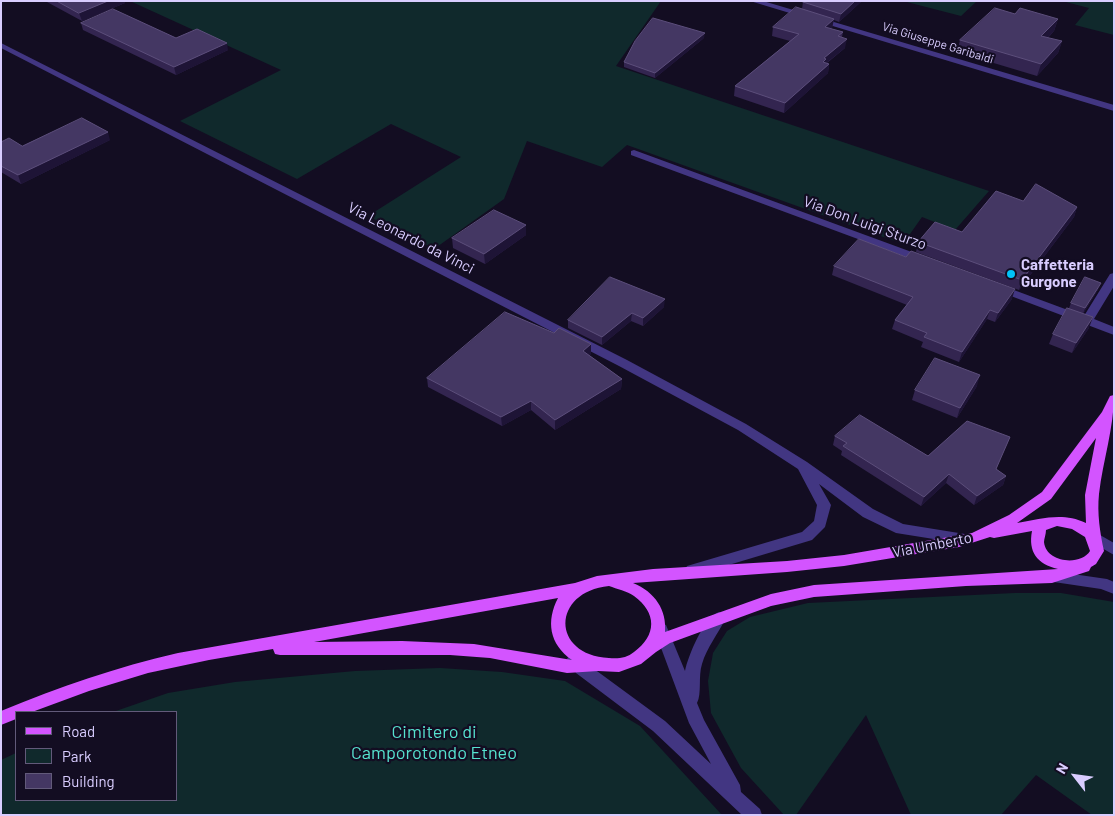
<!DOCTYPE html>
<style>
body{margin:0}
#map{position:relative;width:1115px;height:816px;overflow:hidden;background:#130d22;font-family:Barlow,sans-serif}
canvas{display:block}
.frame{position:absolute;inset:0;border:2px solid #d9cdff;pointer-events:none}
.legend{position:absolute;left:15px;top:711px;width:162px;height:90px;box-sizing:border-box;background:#130d22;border:1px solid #625a7a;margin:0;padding:6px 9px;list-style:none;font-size:15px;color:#d9cdff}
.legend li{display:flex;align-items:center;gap:10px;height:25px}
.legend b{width:25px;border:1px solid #625a7a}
.north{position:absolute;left:1050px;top:751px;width:50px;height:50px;-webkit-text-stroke:4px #130d22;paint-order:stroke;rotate:300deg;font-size:14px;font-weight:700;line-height:20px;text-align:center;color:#d9cdff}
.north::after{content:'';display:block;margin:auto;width:18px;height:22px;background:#d9cdff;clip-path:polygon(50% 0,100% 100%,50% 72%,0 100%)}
</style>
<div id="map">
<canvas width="1115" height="816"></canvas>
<div class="frame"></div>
<ul class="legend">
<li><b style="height:6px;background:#d354ff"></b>Road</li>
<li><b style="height:14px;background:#10292c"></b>Park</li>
<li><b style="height:14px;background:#443763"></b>Building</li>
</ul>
<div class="north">N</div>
</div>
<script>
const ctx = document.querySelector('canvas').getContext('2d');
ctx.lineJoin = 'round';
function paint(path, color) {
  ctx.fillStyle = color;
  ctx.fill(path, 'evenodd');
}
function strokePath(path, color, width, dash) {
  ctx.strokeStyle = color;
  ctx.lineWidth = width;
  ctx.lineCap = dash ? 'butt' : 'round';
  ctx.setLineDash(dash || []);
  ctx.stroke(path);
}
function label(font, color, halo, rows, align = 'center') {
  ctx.font = font + ' Barlow,sans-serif';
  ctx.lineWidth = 4.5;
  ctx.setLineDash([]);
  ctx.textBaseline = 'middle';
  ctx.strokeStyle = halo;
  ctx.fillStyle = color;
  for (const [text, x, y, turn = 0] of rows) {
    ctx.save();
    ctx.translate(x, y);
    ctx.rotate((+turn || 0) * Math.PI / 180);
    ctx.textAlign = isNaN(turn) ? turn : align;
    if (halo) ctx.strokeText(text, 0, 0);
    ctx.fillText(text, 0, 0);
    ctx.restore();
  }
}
paint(new Path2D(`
 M 130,1 L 661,1 L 616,66 L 989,191 L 955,230 L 922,217 L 903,244 L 627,145 L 602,167 L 527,141 L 504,199 L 434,249 L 368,216 L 461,157 L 391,124 L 297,179 L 180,121 L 281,70 Z
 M 903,1 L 977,1 L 961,16 Z
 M 1062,1 L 1114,1 L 1114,35 L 1075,25 L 1089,8 Z
 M 1015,593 L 1061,593 L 1114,602 L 1114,815 L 1092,815 L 1036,775 L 1001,815 L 911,815 L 866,715 L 796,815 L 784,815 L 741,768 L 711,713 L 708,681 L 713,653 L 727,631 L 750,617 L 808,603 Z
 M 440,668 L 502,672 L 565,681 L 640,726 L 722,815 L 1,815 L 1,760 L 16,753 L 16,800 L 176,800 L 176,712 L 113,712 L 168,693 L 235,682 L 355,671 Z`), '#10292c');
paint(new Path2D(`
 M 750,1 L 763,1 L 1114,105 L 1114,111 Z
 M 1,43 L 627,360 L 746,424 L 807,462 L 873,509 L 903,524 L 965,534 L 970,535 L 972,539 L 970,543 L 965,544 L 896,533 L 863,517 L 819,484 L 831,505 L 825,527 L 812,540 L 692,576 L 687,574 L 685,570 L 687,566 L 802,532 L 814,521 L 817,505 L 798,469 L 738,430 L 619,366 L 1,48 Z
 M 634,150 L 928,258 L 929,260 L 924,263 L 920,262 L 631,155 L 631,151 Z
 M 1114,273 L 1114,286 L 1094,319 L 1114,327 L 1114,335 L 995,290 L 993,288 L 995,286 L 1003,286 L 1084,316 L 1110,274 Z
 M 1093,531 L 1114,543 L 1114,555 L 1088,540 L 1086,536 L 1088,532 Z
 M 1052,571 L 1107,579 L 1114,582 L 1114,594 L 1101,589 L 1047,581 L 1045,577 L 1047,573 Z
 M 719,612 L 724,614 L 726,618 C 718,634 707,647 702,664 C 698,676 702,694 697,703 L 704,720 L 740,785 L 741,792 L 760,809 L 762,815 L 742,815 L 653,731 L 576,673 L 567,659 L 570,654 C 579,651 582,656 586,663 L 665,721 L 711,764 L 689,723 L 654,629 L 656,625 L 661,623 L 666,625 L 685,671 C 688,656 704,617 719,612 Z`), '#423682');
paint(new Path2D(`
 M 1114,395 C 1114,428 1103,460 1099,494 C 1097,513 1100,533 1104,551 L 1096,564 L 1091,567 L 1089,571 L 1052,583 L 966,586 L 814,597 L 771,606 L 670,643 L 656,652 L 641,664 L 619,672 L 598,671 L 567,673 L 490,658 L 450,655 L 280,655 L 275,654 L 273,649 L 209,660 L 148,673 L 89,691 L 32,712 L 16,712 L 16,719 L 1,725 L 1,711 C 59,687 117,667 178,653 L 575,583 L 597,576 L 653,569 L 787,561 L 844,555 L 972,533 L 1009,515 L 1042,492 L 1102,412 L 1110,396 ZM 1096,438 L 1085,495 L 1086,523 C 1062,512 1042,519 1017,523 L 1051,499 ZM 1057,526 L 1072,529 L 1085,537 L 1090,551 C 1081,566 1046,563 1044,542 C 1044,539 1046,534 1046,530 ZM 1032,531 C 1028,552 1037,564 1058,569 L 814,585 L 771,594 L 665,632 C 667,610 655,592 633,583 L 787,572 L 844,566 L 959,547 L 990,537 L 994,538 ZM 609,586 C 617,589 627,591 634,596 C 657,613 657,635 634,652 C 627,658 618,659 609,658 C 551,655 551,592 609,586 ZM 558,598 C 546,621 549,644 572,660 L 474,644 L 402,641 L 314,642 Z`), '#d354ff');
paint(new Path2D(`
 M 46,1 L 125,1 L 125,3 L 82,21 L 47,2 Z
 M 862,1 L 839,22 L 834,20 L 832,28 L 831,29 L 843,32 L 842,37 L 845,48 L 827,63 L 829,64 L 828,73 L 784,113 L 734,96 L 735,86 L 790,41 L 772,36 L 773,27 L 802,9 L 803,2 Z
 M 1015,14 L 1058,19 L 1054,31 L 1048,38 L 1062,41 L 1058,53 L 1037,76 L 957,52 L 960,40 Z
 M 81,23 L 176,38 L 228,50 L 176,75 L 83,30 Z
 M 704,38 L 655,78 L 624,67 L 624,62 Z
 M 110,140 L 21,184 L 1,172 L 1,142 L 22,146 Z
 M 1023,201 L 1077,207 L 1074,217 L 1019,290 L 916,252 L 918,242 L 962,232 Z
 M 526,235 L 485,264 L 453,248 L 452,238 Z
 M 834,266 L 1012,299 L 995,322 L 987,319 L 959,362 L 921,347 L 923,342 L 892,329 L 895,320 L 907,305 L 832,275 Z
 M 1099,288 L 1083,314 L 1089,328 L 1072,353 L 1049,344 L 1053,334 L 1069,308 L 1071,303 Z
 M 664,307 L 643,326 L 631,321 L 602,345 L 568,328 L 568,320 Z
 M 554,333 L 591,344 L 591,354 L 589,355 L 622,379 L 621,389 L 555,430 L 531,410 L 502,426 L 428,387 L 427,378 Z
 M 977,386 L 957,418 L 912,400 L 915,390 Z
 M 835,436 L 928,456 L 1010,437 L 996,469 L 1006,476 L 1003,485 L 974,505 L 946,483 L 921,506 L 841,455 L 842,451 L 833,445 Z`), '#332550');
paint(new Path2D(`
 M 108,1 L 125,1 L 125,3 L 82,21 L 79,13 Z
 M 855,1 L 862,1 L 839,22 L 841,14 Z
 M 834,19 L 832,28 L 823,36 L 825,27 Z
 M 1058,19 L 1054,31 L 1038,48 L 1041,36 Z
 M 705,33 L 704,38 L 655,78 L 655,73 Z
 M 847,39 L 845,48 L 825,64 L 821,71 L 824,58 Z
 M 1062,41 L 1058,53 L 1037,76 L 1041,64 Z
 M 227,43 L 228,50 L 176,75 L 174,67 Z
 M 829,64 L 828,73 L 784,113 L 785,103 Z
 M 108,132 L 110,140 L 21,184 L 18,175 Z
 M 1077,207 L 1074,217 L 1019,290 L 1022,280 Z
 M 526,225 L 526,235 L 485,264 L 484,254 Z
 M 1101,283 L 1099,288 L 1083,314 L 1085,308 Z
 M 1015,289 L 1012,299 L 995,322 L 998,313 Z
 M 665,299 L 664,307 L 643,326 L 643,318 Z
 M 990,310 L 987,319 L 959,362 L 962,352 Z
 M 632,313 L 631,321 L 602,345 L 602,337 Z
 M 1093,317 L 1089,328 L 1072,353 L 1076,343 Z
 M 591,344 L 591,354 L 583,360 L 583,351 Z
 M 980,375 L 977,386 L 957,418 L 960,408 Z
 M 622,379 L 621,389 L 555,430 L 555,420 Z
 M 531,401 L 531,410 L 502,426 L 501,417 Z
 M 949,474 L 946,483 L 921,506 L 924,497 Z
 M 1006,476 L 1003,485 L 974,505 L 977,496 Z`), '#1e1436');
const building = new Path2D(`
 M 57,1 L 108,1 L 79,13 Z
 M 804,1 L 855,1 L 841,14 L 803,2 Z
 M 796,7 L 834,19 L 825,27 L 843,32 L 838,36 L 847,39 L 824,58 L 826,59 L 823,62 L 829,64 L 785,103 L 735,86 L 799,34 L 773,27 Z
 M 995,8 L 1015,14 L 1020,8 L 1058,19 L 1041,36 L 1062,41 L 1041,64 L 960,40 Z
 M 113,9 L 176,38 L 197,29 L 227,43 L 174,67 L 81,23 Z
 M 653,18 L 705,33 L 655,73 L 624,62 L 635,41 Z
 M 82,118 L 108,132 L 18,175 L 1,166 L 1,142 L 9,138 L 22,146 Z
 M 1036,184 L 1077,207 L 1022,280 L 918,242 L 935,222 L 962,232 L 996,191 L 1023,201 Z
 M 494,210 L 526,225 L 484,254 L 452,238 Z
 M 859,239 L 906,257 L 911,251 L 1015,289 L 998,313 L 990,310 L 962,352 L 924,337 L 927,333 L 895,320 L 913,297 L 834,266 Z
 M 610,277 L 665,299 L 643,318 L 632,313 L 602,337 L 568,320 Z
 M 1085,277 L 1101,283 L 1085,308 L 1071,303 Z
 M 1067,308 L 1093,317 L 1076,343 L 1053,334 Z
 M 505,312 L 554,333 L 559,328 L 591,344 L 583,351 L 622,379 L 555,420 L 531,401 L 501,417 L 427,378 Z
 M 935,358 L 980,375 L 960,408 L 915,390 Z
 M 860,415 L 928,456 L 967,421 L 1010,437 L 996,469 L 1006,476 L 977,496 L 949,474 L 924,497 L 843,446 L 847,443 L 835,436 Z`);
paint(building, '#443763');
strokePath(building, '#5c4e7b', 1);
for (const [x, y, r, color] of [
 [1011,274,5,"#00c3f8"]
]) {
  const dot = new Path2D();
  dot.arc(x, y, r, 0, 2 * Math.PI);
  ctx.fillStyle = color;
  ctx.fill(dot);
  strokePath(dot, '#130d22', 2);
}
label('12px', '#d9cdff', '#130d22', [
 ["Via Giuseppe Garibaldi",938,43,17]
]);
label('15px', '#d9cdff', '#130d22', [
 ["Via Don Luigi Sturzo",865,223,20],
 ["Via Leonardo da Vinci",411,238,27],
 ["Via Umberto",932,545,-11]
]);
label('bold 15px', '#d9cdff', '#130d22', [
 ["Caffetteria",1021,265],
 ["Gurgone",1021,282]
], 'left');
label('18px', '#56e2cf', '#130d22', [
 ["Cimitero di",434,732],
 ["Camporotondo Etneo",434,753]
]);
</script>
